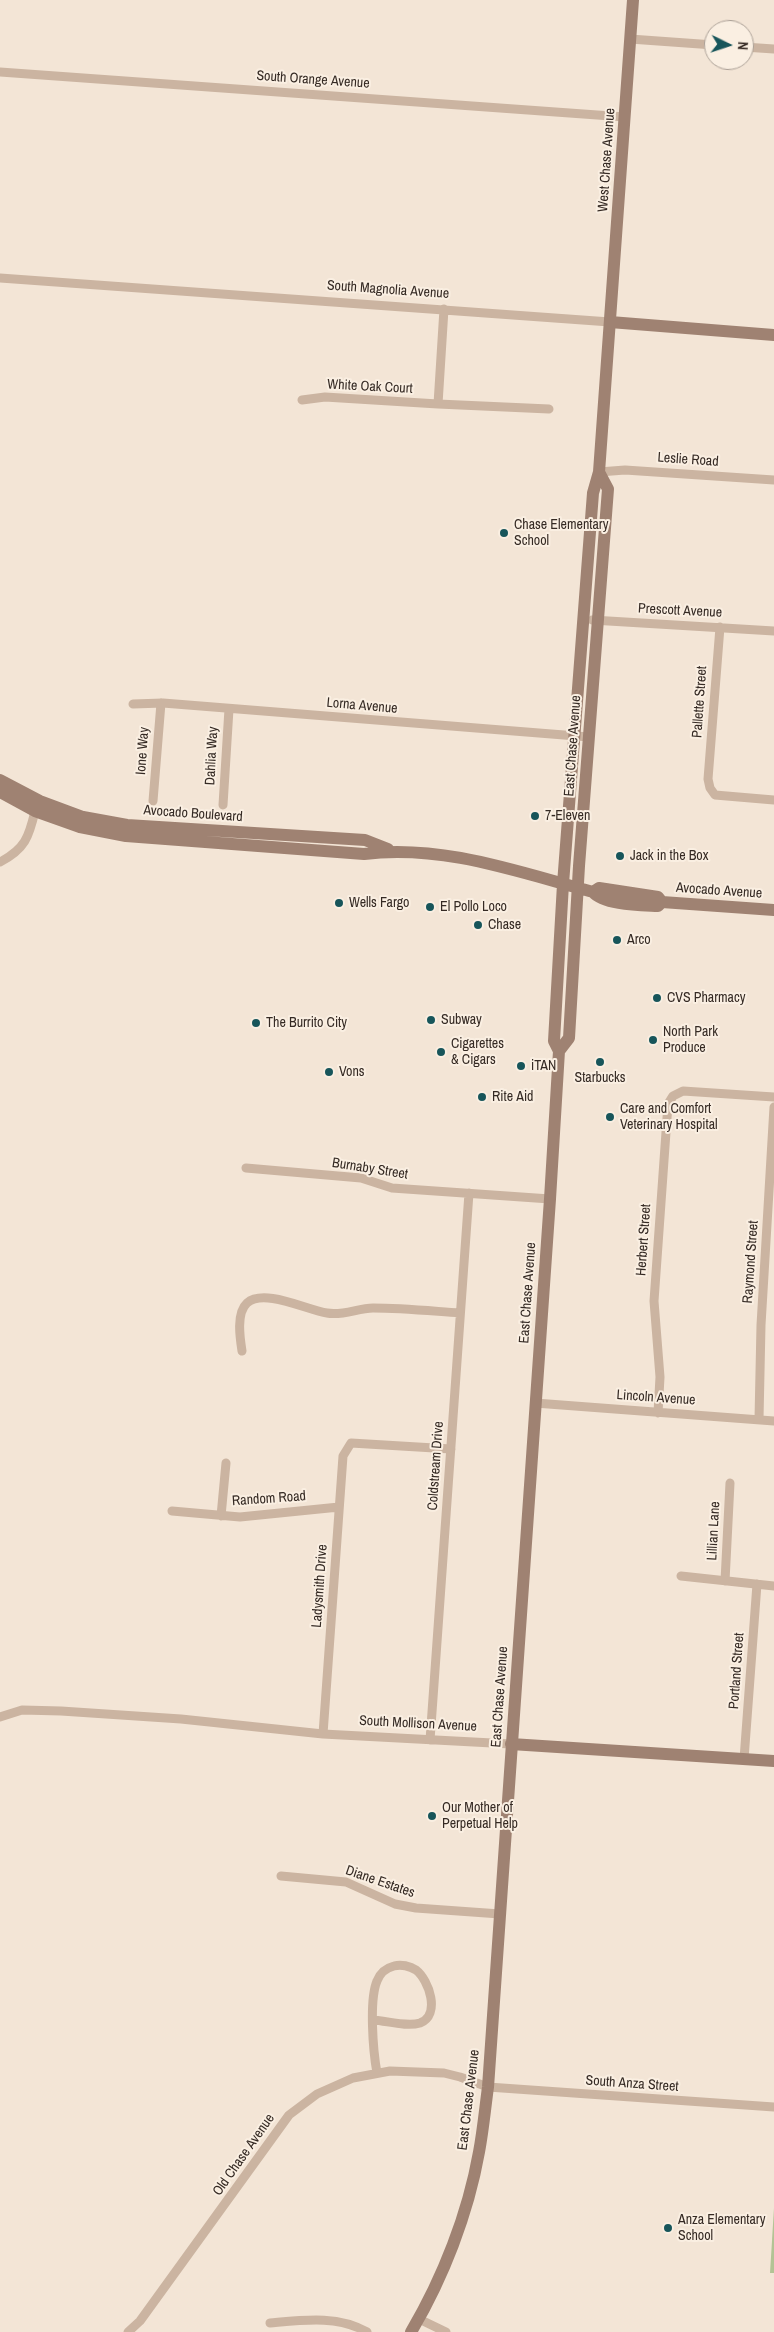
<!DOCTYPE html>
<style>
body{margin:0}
#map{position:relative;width:774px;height:2332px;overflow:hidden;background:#f3e5d6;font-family:"Archivo Narrow",sans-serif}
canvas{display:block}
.north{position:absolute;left:704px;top:20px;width:50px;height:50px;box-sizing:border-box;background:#faefe2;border:1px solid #aba096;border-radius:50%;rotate:94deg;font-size:14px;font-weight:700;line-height:20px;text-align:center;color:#352a24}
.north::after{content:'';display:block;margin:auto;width:18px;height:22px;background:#17555a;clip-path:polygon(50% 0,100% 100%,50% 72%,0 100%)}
</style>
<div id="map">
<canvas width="774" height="2332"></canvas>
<div class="north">N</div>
</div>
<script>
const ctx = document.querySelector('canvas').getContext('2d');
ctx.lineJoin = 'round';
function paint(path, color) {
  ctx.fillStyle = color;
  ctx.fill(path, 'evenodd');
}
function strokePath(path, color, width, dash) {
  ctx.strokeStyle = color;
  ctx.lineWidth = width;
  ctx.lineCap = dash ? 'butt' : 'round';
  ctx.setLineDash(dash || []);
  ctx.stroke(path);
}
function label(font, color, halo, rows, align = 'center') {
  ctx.font = font + ' "Archivo Narrow",sans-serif';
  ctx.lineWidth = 4;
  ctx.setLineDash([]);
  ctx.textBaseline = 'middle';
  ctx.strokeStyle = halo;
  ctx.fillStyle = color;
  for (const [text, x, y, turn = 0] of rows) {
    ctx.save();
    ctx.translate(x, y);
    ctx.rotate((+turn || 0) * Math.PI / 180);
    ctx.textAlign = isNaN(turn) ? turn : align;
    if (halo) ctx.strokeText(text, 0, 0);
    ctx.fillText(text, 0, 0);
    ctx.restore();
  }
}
paint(new Path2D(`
 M 774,2208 L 774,2273 L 770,2273 Z`), '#b3c395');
strokePath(new Path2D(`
 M 630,39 L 714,45
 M 744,47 L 774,49
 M 0,72 L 625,117
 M 0,278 L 610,322
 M 444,309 L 438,404 L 549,409
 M 302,400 L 325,397 L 438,404
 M 599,472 L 625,470 L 774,480
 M 592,620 L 774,631
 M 720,627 L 708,779 L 710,788 L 715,795 L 774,800
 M 133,704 L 163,703 L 589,737
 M 153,801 L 161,703
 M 223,805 L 229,709
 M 0,862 C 25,849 29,837 35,811
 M 246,1168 L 361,1178 L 392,1188 L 550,1199
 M 242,1351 C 240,1338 236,1313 247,1303 C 264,1288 307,1310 327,1313 C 343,1316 358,1308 373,1308 C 402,1308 431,1311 460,1313
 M 535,1403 L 774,1421
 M 658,1413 L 660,1377 L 654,1301 L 668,1104 L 673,1096 L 683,1091 L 774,1097
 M 759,1419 L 761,1325 L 774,1107
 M 172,1511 L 240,1517 L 339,1507
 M 221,1516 L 226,1463
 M 681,1576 L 774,1586
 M 725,1581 L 730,1483
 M 0,1717 L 22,1710 L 61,1711 L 181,1719 L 323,1734 L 511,1744
 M 323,1734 L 343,1456 L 351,1443 L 451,1449
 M 430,1740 L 469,1193
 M 744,1759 L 757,1584
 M 281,1876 L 346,1882 L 395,1904 L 416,1908 L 500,1914
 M 374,2020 C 387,2021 407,2027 420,2023 C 441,2015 429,1980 416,1970 C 410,1966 401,1964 394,1966 C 386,1968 380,1973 377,1981 C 369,2000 373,2051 377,2073
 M 419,2319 L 446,2332
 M 270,2323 C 303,2320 338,2315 367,2332
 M 128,2332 L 140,2321 L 289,2115 L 317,2094 L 353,2078 L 390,2071 L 444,2073 L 460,2077 L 488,2087 L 774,2107`), '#cbb4a1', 9);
strokePath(new Path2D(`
 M 610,322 L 774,335
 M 0,780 L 40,801 L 83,817 L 127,825 L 365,840 L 388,849
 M 0,792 L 35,811 L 80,827 L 126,836 L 364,854 C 442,844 518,872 593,892 C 604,905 641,905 658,906 L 662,902 L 774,910
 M 593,892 L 599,888 L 658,897 L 662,902
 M 559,1051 L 569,1038 L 579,866 L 608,489 L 599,472
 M 511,1744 L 774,1761
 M 411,2332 C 443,2278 468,2214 479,2152 C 483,2131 485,2109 488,2087 L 550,1199 L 559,1051 L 554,1041 L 563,884 L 593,493 L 599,472 L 633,0`), '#9f8272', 12);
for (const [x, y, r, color] of [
 [504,533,5,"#17555a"],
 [535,816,5,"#17555a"],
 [620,856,5,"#17555a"],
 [339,903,5,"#17555a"],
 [430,907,5,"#17555a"],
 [478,925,5,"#17555a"],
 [617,940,5,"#17555a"],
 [657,998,5,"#17555a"],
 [431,1020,5,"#17555a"],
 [256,1023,5,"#17555a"],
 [653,1040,5,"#17555a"],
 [441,1052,5,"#17555a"],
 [600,1062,5,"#17555a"],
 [521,1066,5,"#17555a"],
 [329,1072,5,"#17555a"],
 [482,1097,5,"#17555a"],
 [610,1117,5,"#17555a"],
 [432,1816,5,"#17555a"],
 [668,2228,5,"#17555a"]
]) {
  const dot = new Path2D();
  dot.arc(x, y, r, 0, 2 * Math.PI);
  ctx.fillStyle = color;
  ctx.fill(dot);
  strokePath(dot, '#faefe2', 2);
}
label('14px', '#352a24', '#faefe2', [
 ["South Orange Avenue",313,80,4],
 ["West Chase Avenue",607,160,-86],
 ["South Magnolia Avenue",388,290,4],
 ["White Oak Court",370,387,3],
 ["Leslie Road",688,460,4],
 ["Prescott Avenue",680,611,3],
 ["Pallette Street",700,702,-86],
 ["Lorna Avenue",362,706,5],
 ["East Chase Avenue",573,746,-86],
 ["Ione Way",143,751,-86],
 ["Dahlia Way",212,756,-87],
 ["Avocado Boulevard",193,814,4],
 ["Avocado Avenue",719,891,4],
 ["Burnaby Street",370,1169,9],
 ["Herbert Street",644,1240,-86],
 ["Raymond Street",751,1262,-86],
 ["East Chase Avenue",528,1293,-86],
 ["Lincoln Avenue",656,1398,4],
 ["Coldstream Drive",436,1466,-86],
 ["Random Road",269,1499,-4],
 ["Lillian Lane",714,1531,-87],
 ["Ladysmith Drive",320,1586,-86],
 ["Portland Street",737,1671,-86],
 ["East Chase Avenue",500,1697,-86],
 ["South Mollison Avenue",418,1724,3],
 ["Diane Estates",380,1882,19],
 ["South Anza Street",632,2084,4],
 ["East Chase Avenue",469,2100,-83],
 ["Old Chase Avenue",244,2155,-55]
]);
label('14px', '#352a24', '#faefe2', [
 ["Chase Elementary",514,525],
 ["School",514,541],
 ["7-Eleven",545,816],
 ["Jack in the Box",630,856],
 ["Wells Fargo",349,903],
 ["El Pollo Loco",440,907],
 ["Chase",488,925],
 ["Arco",627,940],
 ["CVS Pharmacy",667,998],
 ["Subway",441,1020],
 ["The Burrito City",266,1023],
 ["North Park",663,1032],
 ["Produce",663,1048],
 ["Cigarettes",451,1044],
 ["& Cigars",451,1060],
 ["iTAN",531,1066],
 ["Vons",339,1072],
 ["Starbucks",600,1078,"center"],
 ["Rite Aid",492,1097],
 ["Care and Comfort",620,1109],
 ["Veterinary Hospital",620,1125],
 ["Our Mother of",442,1808],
 ["Perpetual Help",442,1824],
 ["Anza Elementary",678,2220],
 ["School",678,2236]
], 'left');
</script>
